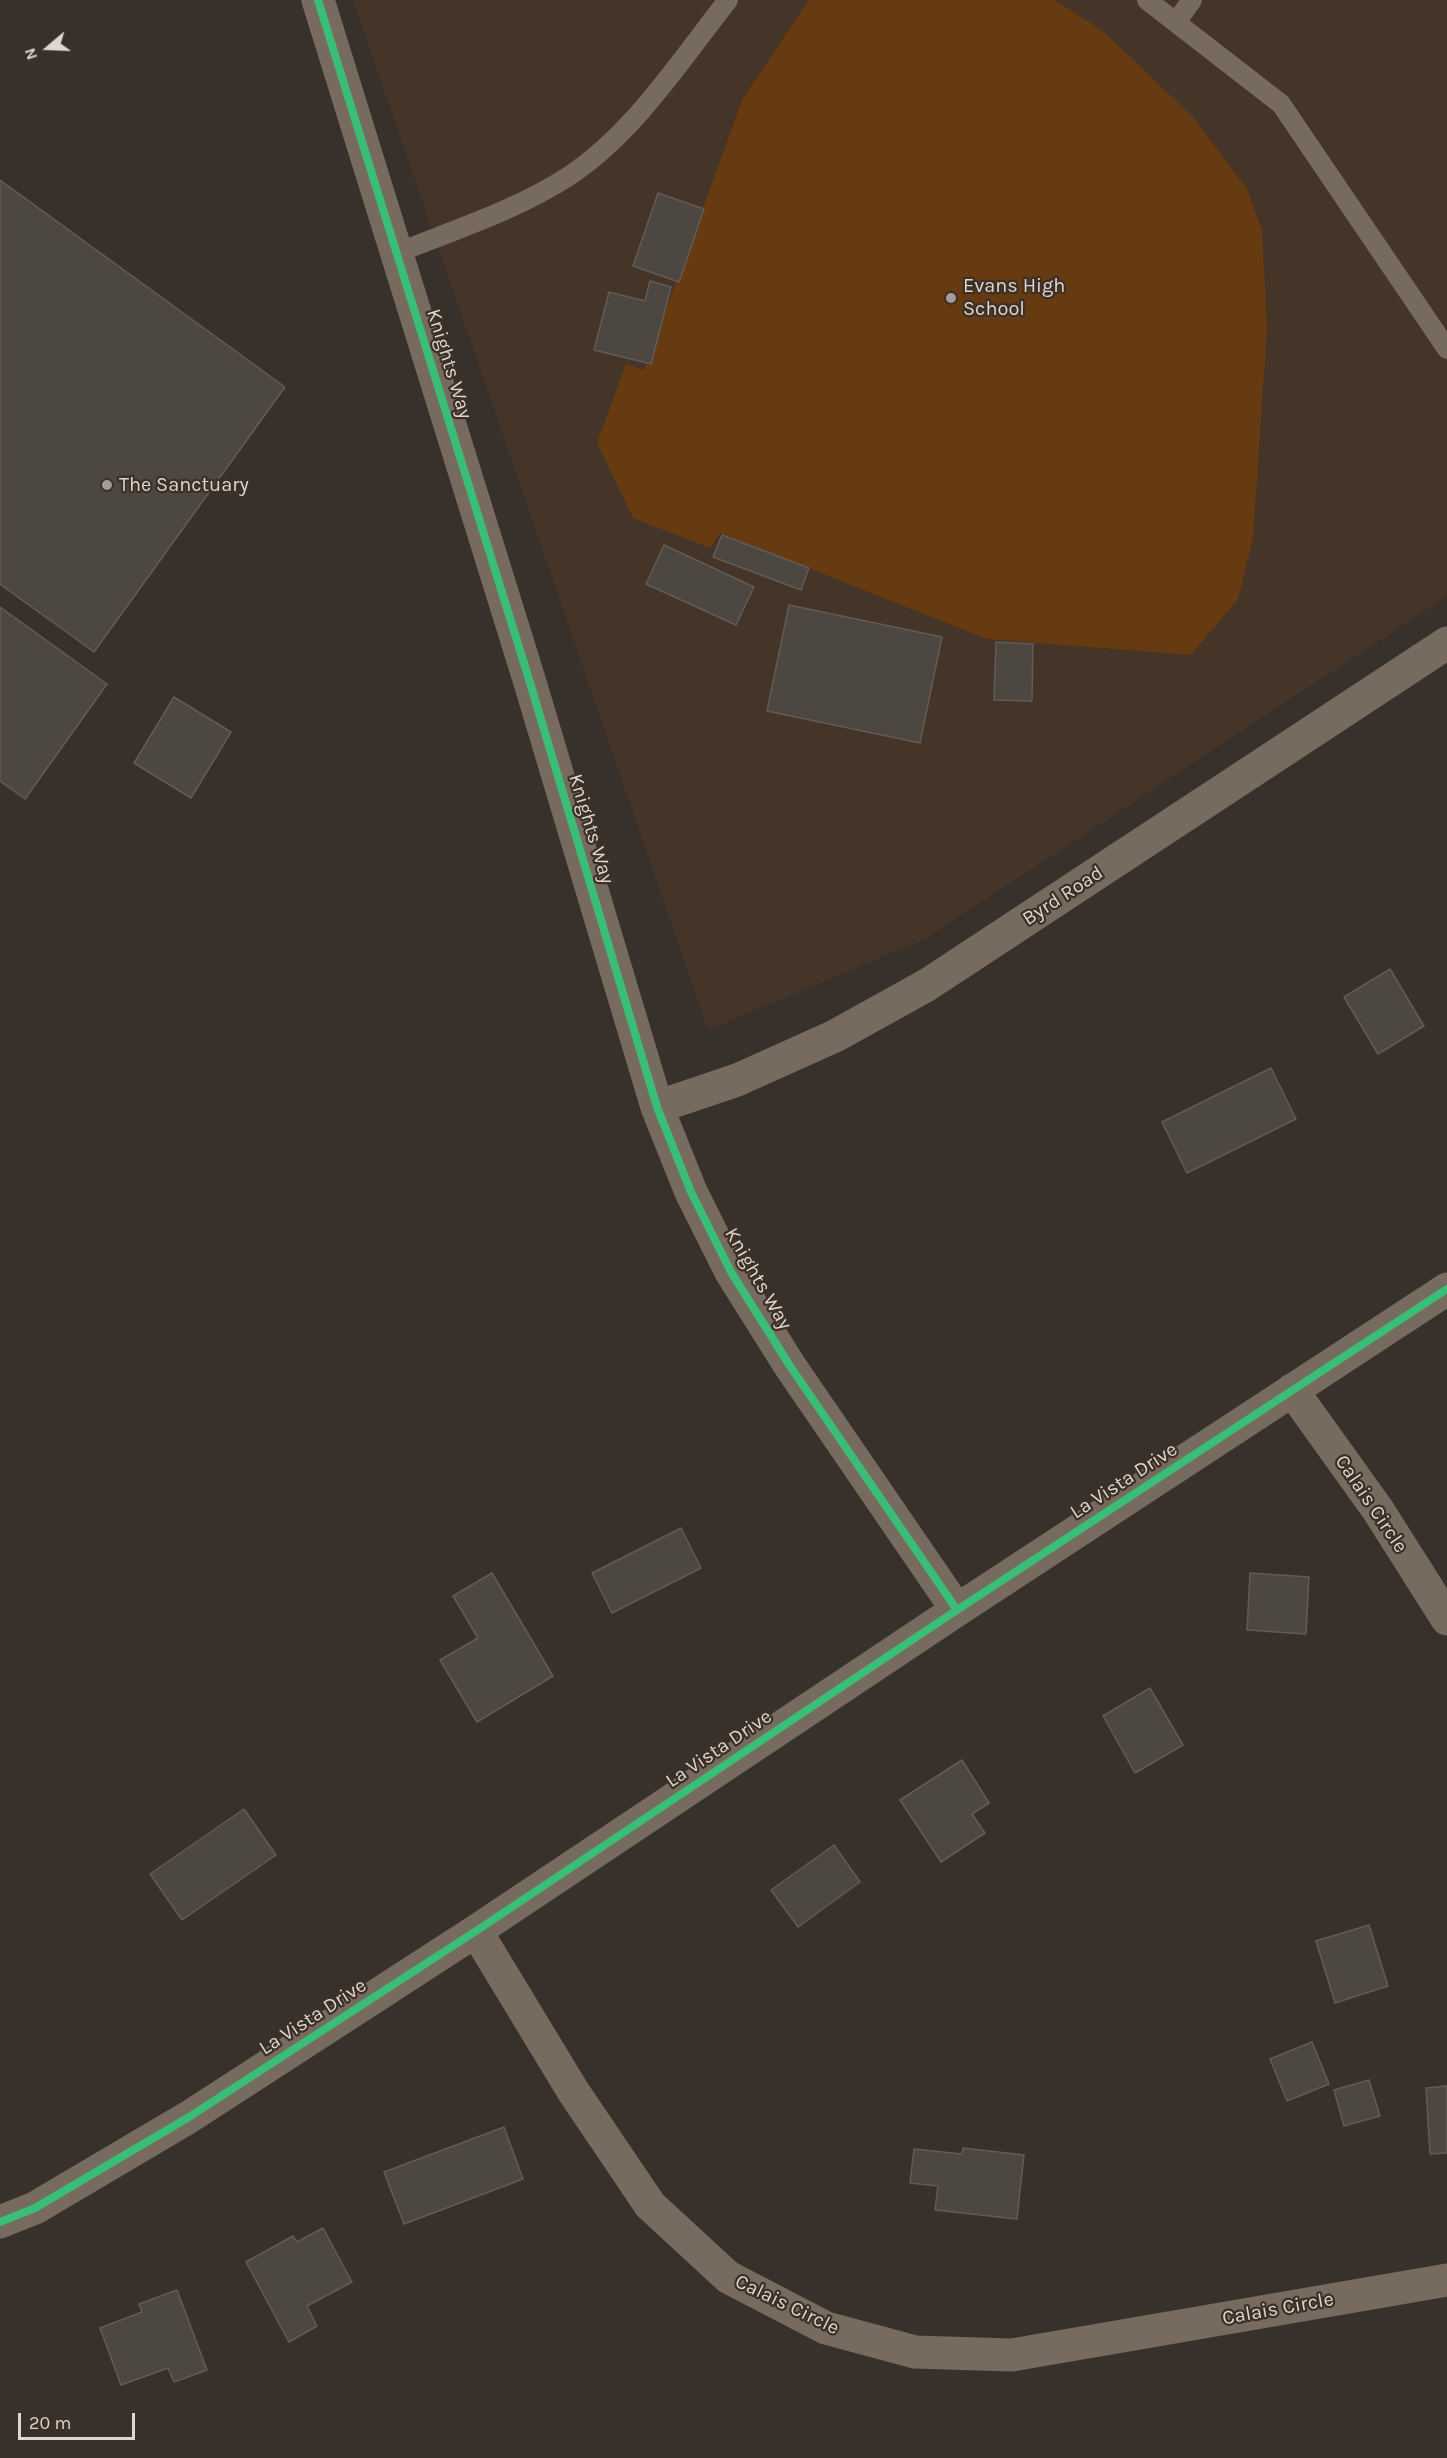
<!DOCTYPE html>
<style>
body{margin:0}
#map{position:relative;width:1447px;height:2458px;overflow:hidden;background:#38312b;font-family:Karla,sans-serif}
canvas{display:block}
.north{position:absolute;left:18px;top:18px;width:60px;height:60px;-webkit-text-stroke:4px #3d3026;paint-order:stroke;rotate:251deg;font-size:16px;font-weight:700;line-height:24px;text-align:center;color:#ded6cf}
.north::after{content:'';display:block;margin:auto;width:21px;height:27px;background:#ded6cf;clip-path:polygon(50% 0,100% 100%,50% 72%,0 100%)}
.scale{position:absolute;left:18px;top:2413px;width:117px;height:27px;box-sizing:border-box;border:3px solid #ded6cf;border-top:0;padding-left:8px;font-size:18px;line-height:21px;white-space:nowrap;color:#ded6cf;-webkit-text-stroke:4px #3d3026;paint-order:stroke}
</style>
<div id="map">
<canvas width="1447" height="2458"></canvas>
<div class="north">N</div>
<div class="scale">20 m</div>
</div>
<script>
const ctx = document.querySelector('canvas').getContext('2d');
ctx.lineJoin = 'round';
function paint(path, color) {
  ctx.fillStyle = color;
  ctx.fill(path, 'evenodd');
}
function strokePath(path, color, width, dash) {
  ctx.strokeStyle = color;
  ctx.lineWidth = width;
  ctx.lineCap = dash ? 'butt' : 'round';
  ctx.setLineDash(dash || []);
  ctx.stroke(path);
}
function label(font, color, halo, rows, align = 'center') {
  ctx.font = font + ' Karla,sans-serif';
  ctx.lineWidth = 4.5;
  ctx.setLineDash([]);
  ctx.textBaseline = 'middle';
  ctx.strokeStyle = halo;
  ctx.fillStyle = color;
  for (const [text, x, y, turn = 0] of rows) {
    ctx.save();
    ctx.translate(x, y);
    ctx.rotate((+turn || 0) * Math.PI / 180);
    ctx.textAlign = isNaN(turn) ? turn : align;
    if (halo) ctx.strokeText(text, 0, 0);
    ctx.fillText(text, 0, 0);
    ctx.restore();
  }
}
paint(new Path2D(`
 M 353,0 L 1447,0 L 1447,596 L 925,939 L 708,1030 Z`), '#453428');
paint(new Path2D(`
 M 809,0 L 1055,0 L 1103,31 L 1193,117 L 1247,189 L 1262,230 L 1267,329 L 1253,538 L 1238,599 L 1191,655 L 987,639 L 720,533 L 710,548 L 633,518 L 597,443 L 626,364 L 644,370 L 743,98 Z`), '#663b12');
const building = new Path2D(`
 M 0,180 L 285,387 L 94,652 L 0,584 Z
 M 658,193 L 704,209 L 679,282 L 633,266 Z
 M 650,281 L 671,287 L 651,364 L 594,350 L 609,292 L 645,301 Z
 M 722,535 L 809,568 L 801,590 L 713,557 Z
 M 664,545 L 754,587 L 736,625 L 646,584 Z
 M 789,605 L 942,637 L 920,743 L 767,711 Z
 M 0,607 L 107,684 L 25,799 L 0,781 Z
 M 996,642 L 1033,644 L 1032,701 L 994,700 Z
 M 174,697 L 231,732 L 191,798 L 134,763 Z
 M 1390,969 L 1424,1026 L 1378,1054 L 1344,997 Z
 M 1271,1068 L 1296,1119 L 1187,1173 L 1162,1122 Z
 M 681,1528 L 701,1568 L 612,1613 L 592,1573 Z
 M 492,1573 L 553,1676 L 477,1722 L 440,1660 L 478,1638 L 453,1596 Z
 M 1250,1573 L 1309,1577 L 1306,1634 L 1247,1630 Z
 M 1150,1688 L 1183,1745 L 1135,1773 L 1103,1716 Z
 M 962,1760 L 989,1803 L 972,1814 L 985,1833 L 941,1862 L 900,1800 Z
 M 244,1809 L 276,1855 L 182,1920 L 150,1874 Z
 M 834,1845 L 860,1882 L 798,1927 L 771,1890 Z
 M 1369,1925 L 1388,1986 L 1335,2003 L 1316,1941 Z
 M 1312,2042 L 1329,2084 L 1287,2101 L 1270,2059 Z
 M 1369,2080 L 1380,2116 L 1344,2126 L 1334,2090 Z
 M 1447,2086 L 1447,2153 L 1430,2154 L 1426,2088 Z
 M 504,2127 L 523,2179 L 404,2224 L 384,2172 Z
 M 963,2148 L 1024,2155 L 1017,2219 L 935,2210 L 938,2186 L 910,2183 L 914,2149 L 962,2154 Z
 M 323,2228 L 352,2282 L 307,2306 L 317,2326 L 289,2342 L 246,2262 L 293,2236 L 297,2242 Z
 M 177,2290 L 207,2370 L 174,2382 L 168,2368 L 121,2385 L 100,2328 L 142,2312 L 139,2304 Z`);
paint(building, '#4d4741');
strokePath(building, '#625b56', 1.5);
strokePath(new Path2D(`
 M 1147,0 L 1281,104 L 1447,349
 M 1176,22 L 1192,0
 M 397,253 C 454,230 517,210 569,176 C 634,133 680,61 728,0`), '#776a5f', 20);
strokePath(new Path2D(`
 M 318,0 L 528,676 L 657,1107 L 691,1192 L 731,1272 L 790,1366 L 957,1610
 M 657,1107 L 737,1080 L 835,1036 L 927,985 L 1447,643
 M 1292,1390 L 1378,1510 L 1447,1619
 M 476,1931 L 573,2091 L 650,2205 L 728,2277 L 826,2328 L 915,2352 L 1012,2355 L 1447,2280
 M 0,2222 L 35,2208 L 189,2117 L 476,1931 L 957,1610 L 1447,1289`), '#776a5f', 33);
strokePath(new Path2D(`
 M 318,0 L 528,676 L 657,1107 L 691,1192 L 731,1272 L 790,1366 L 957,1610
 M 0,2222 L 35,2208 L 189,2117 L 476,1931 L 957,1610 L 1447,1289`), '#3abd76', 8);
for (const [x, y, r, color] of [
 [951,298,6,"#a49c96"],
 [107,485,6,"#a49c96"]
]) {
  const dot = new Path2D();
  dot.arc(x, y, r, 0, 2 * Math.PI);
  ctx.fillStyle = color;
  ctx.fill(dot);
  strokePath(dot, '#3d3026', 2);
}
label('20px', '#ded6cf', '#3d3026', [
 ["Evans High",963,286],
 ["School",963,309],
 ["The Sanctuary",119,485]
], 'left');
label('20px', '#ded6cf', '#3d3026', [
 ["Knights Way",449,364,73],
 ["Knights Way",591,829,73],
 ["Byrd Road",1063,896,-33],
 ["Knights Way",758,1279,60],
 ["La Vista Drive",1124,1481,-33],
 ["Calais Circle",1371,1504,56],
 ["La Vista Drive",719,1749,-34],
 ["La Vista Drive",313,2017,-33],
 ["Calais Circle",787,2305,26],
 ["Calais Circle",1278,2309,-10]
]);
</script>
